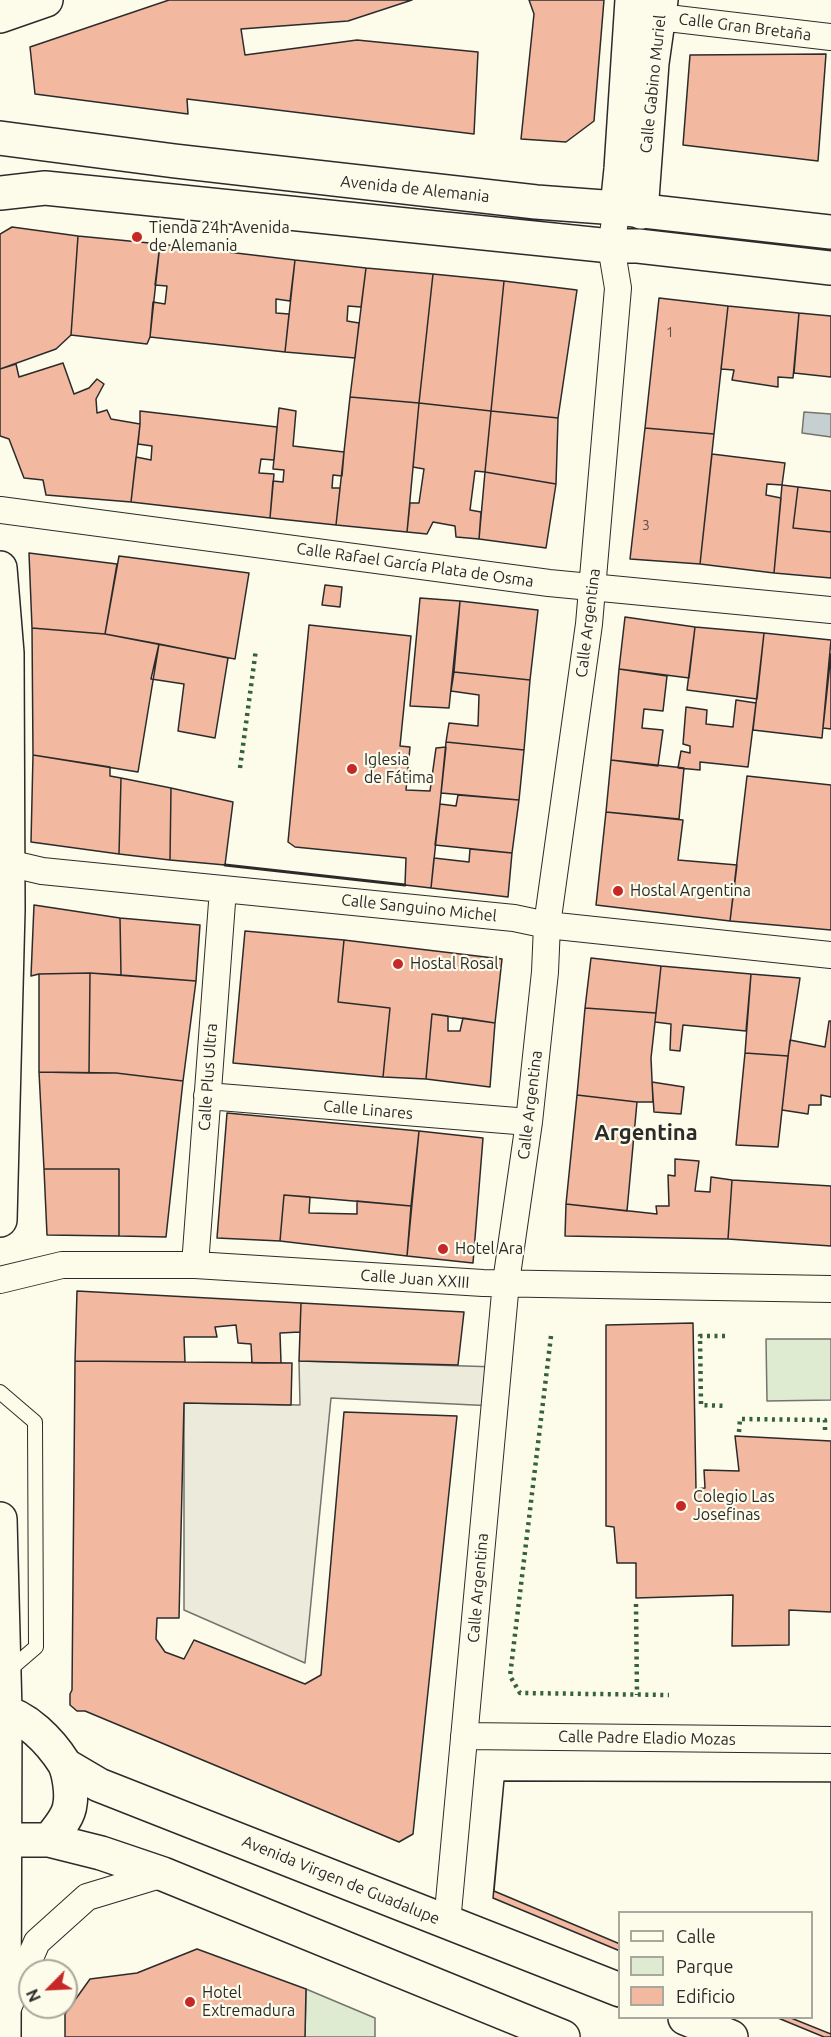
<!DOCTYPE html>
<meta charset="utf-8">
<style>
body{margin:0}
#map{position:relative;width:831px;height:2037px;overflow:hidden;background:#fdfbea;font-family:Ubuntu,sans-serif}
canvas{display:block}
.legend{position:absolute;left:618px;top:1911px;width:195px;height:108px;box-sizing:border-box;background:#fdfbea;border:2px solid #a9a89e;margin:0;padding:8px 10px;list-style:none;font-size:18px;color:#2b2b2b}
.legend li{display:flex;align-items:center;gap:12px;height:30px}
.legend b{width:30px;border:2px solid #a9a89e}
.north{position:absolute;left:18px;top:1959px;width:60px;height:60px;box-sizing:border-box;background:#fdfbea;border:2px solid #a9a89e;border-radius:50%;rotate:246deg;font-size:16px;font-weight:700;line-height:24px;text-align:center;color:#2b2b2b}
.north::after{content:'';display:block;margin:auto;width:21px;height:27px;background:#c62828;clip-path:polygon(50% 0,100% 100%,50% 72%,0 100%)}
</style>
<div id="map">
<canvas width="831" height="2037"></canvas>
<ul class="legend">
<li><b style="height:8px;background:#fdfbea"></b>Calle</li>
<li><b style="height:16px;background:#deebd1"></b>Parque</li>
<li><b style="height:16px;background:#f2b8a0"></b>Edificio</li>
</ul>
<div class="north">N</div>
</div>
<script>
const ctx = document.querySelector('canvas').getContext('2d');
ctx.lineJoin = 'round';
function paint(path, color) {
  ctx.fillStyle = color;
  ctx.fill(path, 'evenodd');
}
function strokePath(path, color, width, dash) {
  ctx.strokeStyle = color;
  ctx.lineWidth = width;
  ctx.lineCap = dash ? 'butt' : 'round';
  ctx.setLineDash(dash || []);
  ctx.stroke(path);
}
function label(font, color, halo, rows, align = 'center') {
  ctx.font = font + ' Ubuntu,sans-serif';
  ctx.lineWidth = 4.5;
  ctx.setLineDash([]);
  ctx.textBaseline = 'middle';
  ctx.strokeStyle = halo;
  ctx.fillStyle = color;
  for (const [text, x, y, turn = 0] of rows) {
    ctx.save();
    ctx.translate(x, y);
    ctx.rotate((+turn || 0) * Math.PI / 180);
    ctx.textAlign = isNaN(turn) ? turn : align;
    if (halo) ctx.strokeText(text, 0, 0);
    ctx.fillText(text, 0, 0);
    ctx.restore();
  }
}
const green = new Path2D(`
 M 766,1339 L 831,1339 L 831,1400 L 767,1401 Z
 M 306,1989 L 375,2018 L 375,2037 L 305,2037 Z`);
paint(green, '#deebd1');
strokePath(green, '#74746e', 1.5);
const parking = new Path2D(`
 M 299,1361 L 498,1367 L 494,1406 L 331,1398 L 305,1663 L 184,1610 L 184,1403 L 300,1405 Z`);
paint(parking, '#eceadb');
strokePath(parking, '#74746e', 1.5);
const water = new Path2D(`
 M 804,412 L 831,414 L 831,437 L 802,433 Z`);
paint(water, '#c7d0d0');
strokePath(water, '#74746e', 1.5);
const building = new Path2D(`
 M 169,0 L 412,0 L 348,21 L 241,29 L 245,55 L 357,40 L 478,52 L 474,134 L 187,99 L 188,114 L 35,94 L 30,47 Z
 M 529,0 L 604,0 L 594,121 L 566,142 L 521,139 L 534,14 Z
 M 826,54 L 818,161 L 683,145 L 690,55 Z
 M 12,227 L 78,236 L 71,335 L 56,349 L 0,369 L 0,234 Z
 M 78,236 L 160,244 L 150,337 L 147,344 L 71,335 Z
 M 160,244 L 295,260 L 290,301 L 276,299 L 276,313 L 289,314 L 285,352 L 150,337 L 153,302 L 165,304 L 167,286 L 155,285 Z
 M 295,260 L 366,268 L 361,307 L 348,306 L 347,321 L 359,323 L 355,358 L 285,352 Z
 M 366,268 L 433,274 L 419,403 L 350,397 Z
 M 433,274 L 504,281 L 491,411 L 419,403 Z
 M 504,281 L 577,290 L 558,418 L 491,411 Z
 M 659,298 L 728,306 L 714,434 L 645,428 Z
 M 728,306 L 799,313 L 793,378 L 778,377 L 778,387 L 732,380 L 734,370 L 721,369 Z
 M 799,313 L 831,316 L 831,377 L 794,373 Z
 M 63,363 L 74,394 L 89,388 L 97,379 L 104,384 L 96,399 L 97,413 L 107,410 L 111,419 L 140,424 L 131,502 L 46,495 L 43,480 L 24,478 L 9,439 L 0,436 L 0,369 L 16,364 L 19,377 Z
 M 350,397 L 419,403 L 407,532 L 336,525 Z
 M 419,403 L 491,411 L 485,472 L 475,471 L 470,510 L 481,512 L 479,539 L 456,537 L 455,526 L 433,522 L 427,534 L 407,532 L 410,503 L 419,503 L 424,469 L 413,467 Z
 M 279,408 L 296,411 L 293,446 L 344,452 L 342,476 L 333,475 L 332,488 L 340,488 L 336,525 L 270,518 L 273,481 L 283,482 L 284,470 L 273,469 Z
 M 140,411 L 277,427 L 274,460 L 261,459 L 259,473 L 274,474 L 270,518 L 131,502 L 136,457 L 151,460 L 152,446 L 138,444 L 140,424 Z
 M 491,411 L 558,418 L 556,484 L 485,472 Z
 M 645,428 L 714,434 L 700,564 L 630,559 Z
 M 712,454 L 785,463 L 782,485 L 767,484 L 766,495 L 781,498 L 774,573 L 700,564 Z
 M 485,472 L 556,484 L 546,548 L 479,539 Z
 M 782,485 L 798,487 L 793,528 L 831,532 L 831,578 L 774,573 Z
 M 798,487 L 831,491 L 831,532 L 793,528 Z
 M 29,553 L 117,564 L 105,634 L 32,628 Z
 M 119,556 L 249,573 L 235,659 L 105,634 Z
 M 325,585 L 342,587 L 340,607 L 322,605 Z
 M 420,598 L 460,601 L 449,708 L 410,706 Z
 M 460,601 L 538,610 L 530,680 L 454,672 Z
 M 625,617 L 695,627 L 689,678 L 619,669 Z
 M 309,625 L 411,636 L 400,746 L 410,747 L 406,790 L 430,791 L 436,748 L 446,747 L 431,888 L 405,885 L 406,858 L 295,847 L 288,842 Z
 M 695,627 L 764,633 L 757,699 L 687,690 Z
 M 32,628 L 105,634 L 159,644 L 138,772 L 33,755 Z
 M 764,633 L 831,640 L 822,738 L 753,730 Z
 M 159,644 L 228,658 L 215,738 L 178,731 L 184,684 L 151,679 Z
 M 831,654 L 831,729 L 823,728 Z
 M 619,669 L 667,676 L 663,711 L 644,709 L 642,728 L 663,730 L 658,766 L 611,760 Z
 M 454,672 L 530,680 L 524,750 L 446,742 L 449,723 L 478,726 L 479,695 L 451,691 Z
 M 736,700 L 756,703 L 748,767 L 700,762 L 700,770 L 678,768 L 681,751 L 690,753 L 690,746 L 683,744 L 686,707 L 707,710 L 706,724 L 733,727 Z
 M 446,742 L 524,750 L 519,800 L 441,793 Z
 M 33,755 L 110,767 L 110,776 L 121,778 L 119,854 L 31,842 Z
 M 611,760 L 684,768 L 679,819 L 606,812 Z
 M 747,776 L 831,785 L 831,930 L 730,921 Z
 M 121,778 L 171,788 L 170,860 L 119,854 Z
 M 171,788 L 233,802 L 225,865 L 170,860 Z
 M 458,795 L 519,800 L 512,853 L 435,845 L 440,804 L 456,806 Z
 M 606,812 L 683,820 L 678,860 L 737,865 L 730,921 L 596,905 Z
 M 470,849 L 512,853 L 508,897 L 431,888 L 434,858 L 469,862 Z
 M 34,905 L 120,918 L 121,975 L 90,973 L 39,974 L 31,976 Z
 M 120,918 L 200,925 L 196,981 L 121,975 Z
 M 245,931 L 344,940 L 338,1002 L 390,1008 L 383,1077 L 233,1063 Z
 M 344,940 L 502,959 L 495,1023 L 432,1014 L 426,1079 L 383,1077 L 390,1008 L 338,1002 Z
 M 591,958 L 661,966 L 656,1013 L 585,1008 Z
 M 661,966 L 751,974 L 746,1031 L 683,1025 L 680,1051 L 670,1050 L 671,1024 L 655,1022 Z
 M 90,973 L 196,981 L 183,1081 L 116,1073 L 89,1073 Z
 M 90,973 L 89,1073 L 39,1072 L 39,974 Z
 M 751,974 L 800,978 L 788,1056 L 745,1053 Z
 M 585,1008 L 656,1013 L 651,1058 L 653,1102 L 637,1102 L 577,1095 Z
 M 432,1014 L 448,1016 L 448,1031 L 460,1031 L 463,1018 L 495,1023 L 490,1087 L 426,1079 Z
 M 829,1021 L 831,1021 L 831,1097 L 821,1095 L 821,1105 L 809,1105 L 808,1114 L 782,1110 L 790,1040 L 825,1047 Z
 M 745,1053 L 788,1056 L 778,1147 L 736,1145 Z
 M 39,1072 L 116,1073 L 183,1081 L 166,1237 L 119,1236 L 119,1169 L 44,1169 Z
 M 652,1082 L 684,1087 L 681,1114 L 654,1112 Z
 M 577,1095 L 637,1102 L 627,1211 L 566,1204 Z
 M 227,1113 L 419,1131 L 411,1206 L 284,1195 L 280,1241 L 217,1238 Z
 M 419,1131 L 483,1138 L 473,1263 L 407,1256 Z
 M 675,1159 L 699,1161 L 695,1191 L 710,1192 L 711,1177 L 732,1180 L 728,1239 L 565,1236 L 566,1204 L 657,1214 L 656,1206 L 669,1206 L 668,1175 L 675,1176 Z
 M 44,1169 L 119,1169 L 119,1236 L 47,1235 Z
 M 732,1180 L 831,1186 L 831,1246 L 728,1239 Z
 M 284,1195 L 310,1197 L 309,1213 L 357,1214 L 357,1201 L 411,1206 L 407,1256 L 280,1241 Z
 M 77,1291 L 301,1303 L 300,1332 L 280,1333 L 281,1363 L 252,1363 L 251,1344 L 238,1343 L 236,1325 L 215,1327 L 217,1337 L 184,1337 L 185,1362 L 75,1361 Z
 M 301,1303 L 464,1312 L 458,1365 L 299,1361 Z
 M 693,1323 L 696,1489 L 705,1488 L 704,1470 L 739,1471 L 735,1436 L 831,1441 L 831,1612 L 789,1610 L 789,1645 L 732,1646 L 733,1595 L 636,1598 L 636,1563 L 617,1563 L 614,1527 L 606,1526 L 606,1325 Z
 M 75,1361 L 292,1363 L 291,1405 L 184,1403 L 179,1618 L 157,1618 L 156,1639 L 165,1652 L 184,1659 L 194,1640 L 305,1684 L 321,1675 L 344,1412 L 457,1416 L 413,1834 L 399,1842 L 85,1711 L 77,1711 L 70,1705 L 70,1694 L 72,1690 Z
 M 504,1781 L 831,1782 L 831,2037 L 824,2037 L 778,2018 L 812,2018 L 812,1912 L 620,1912 L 620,1951 L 493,1898 Z
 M 504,1781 L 831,1782 L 831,2034 L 791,2018 L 812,2018 L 812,1912 L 620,1912 L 620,1944 L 494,1891 Z
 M 197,1949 L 306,1989 L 305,2037 L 65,2037 L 65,2014 L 90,1979 L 137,1973 Z`);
paint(building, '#f2b8a0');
strokePath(building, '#2b2b2b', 1.5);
const lane = new Path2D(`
 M 0,1392 L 35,1422 L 36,1647 L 7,1672`);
const street = new Path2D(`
 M 659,17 L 831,37
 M 0,510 L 549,583 L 831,610
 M 8,863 L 42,871 L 514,918 L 547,925 L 831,955
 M 207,1096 L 529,1122
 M 195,1265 L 223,889
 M 0,1280 L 62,1265 L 195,1265 L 483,1283 L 831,1289
 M 464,1736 L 831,1740
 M 447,1923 L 506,1282 L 529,1122 L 545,972 L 547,925 L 589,624 L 618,288 L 611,246 L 617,208
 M 7,2010 L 37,1942 L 87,1897 L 163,1874`);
const secondary = new Path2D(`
 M 0,16 L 46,0
 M 617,208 L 621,169 L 632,0
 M 641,212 L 652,63 L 661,0`);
const primary = new Path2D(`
 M 0,138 L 175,161 L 536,202 L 617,208 L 831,232
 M 0,193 L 45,188 L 611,246 L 638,246 L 831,268
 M 0,568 L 7,653 L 8,910 L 0,1220
 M 0,1519 L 5,1712 L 4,2037
 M 0,1711 C 26,1716 50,1741 64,1763 C 69,1772 72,1793 70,1804 C 69,1817 57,1830 49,1840
 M 65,1765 L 99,1785 L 620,1990
 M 0,1840 L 49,1840 L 101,1853 L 163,1874 L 563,2037
 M 685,2018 L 731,2037`);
strokePath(lane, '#2b2b2b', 16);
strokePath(street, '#2b2b2b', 28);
strokePath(secondary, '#2b2b2b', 36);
strokePath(primary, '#2b2b2b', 36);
strokePath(lane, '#fdfbea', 14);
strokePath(street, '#fdfbea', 26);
strokePath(secondary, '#fdfbea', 33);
strokePath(primary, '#fdfbea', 33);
strokePath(new Path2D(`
 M 240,768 L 256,649
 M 551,1336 L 510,1676 L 520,1693 L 669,1695
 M 725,1336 L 700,1336 L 701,1405 L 726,1406
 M 739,1432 L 740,1419 L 825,1420 L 825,1430
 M 636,1604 L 637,1695`), '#34623c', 4.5, [3, 4.5]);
strokePath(new Path2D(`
 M 225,865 L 405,885`), '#2b2b2b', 3);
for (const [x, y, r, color] of [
 [137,237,6,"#c62828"],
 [352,769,6,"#c62828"],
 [618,891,6,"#c62828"],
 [398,964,6,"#c62828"],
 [443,1249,6,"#c62828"],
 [681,1506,6,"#c62828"],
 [190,2002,6,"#c62828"]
]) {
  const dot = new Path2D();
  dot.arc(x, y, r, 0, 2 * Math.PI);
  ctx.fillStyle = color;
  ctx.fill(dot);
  strokePath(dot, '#fdfbea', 2);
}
label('14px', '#5d4e48', null, [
 ["1",670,332],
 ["3",646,525]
]);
label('16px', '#2b2b2b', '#fdfbea', [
 ["Calle Gran Bretaña",745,27,7],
 ["Calle Gabino Muriel",653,84,-84],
 ["Avenida de Alemania",415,189,6],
 ["Calle Rafael García Plata de Osma",415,565,8],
 ["Calle Argentina",588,623,-83],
 ["Calle Sanguino Michel",419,908,6],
 ["Calle Plus Ultra",208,1077,-86],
 ["Calle Argentina",530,1105,-83],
 ["Calle Linares",368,1110,5],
 ["Calle Juan XXIII",415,1279,4],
 ["Calle Argentina",478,1588,-85],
 ["Calle Padre Eladio Mozas",647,1738,1],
 ["Avenida Virgen de Guadalupe",341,1880,22]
]);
label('16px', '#2b2b2b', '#fdfbea', [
 ["Tienda 24h Avenida",149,228],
 ["de Alemania",149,246],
 ["Iglesia",364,760],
 ["de Fátima",364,778],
 ["Hostal Argentina",630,891],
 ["Hostal Rosal",410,964],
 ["Hotel Ara",455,1249],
 ["Colegio Las",693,1497],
 ["Josefinas",693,1515],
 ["Hotel",202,1993],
 ["Extremadura",202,2011]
], 'left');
label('bold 22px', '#2b2b2b', '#fdfbea', [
 ["Argentina",646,1133]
]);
</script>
